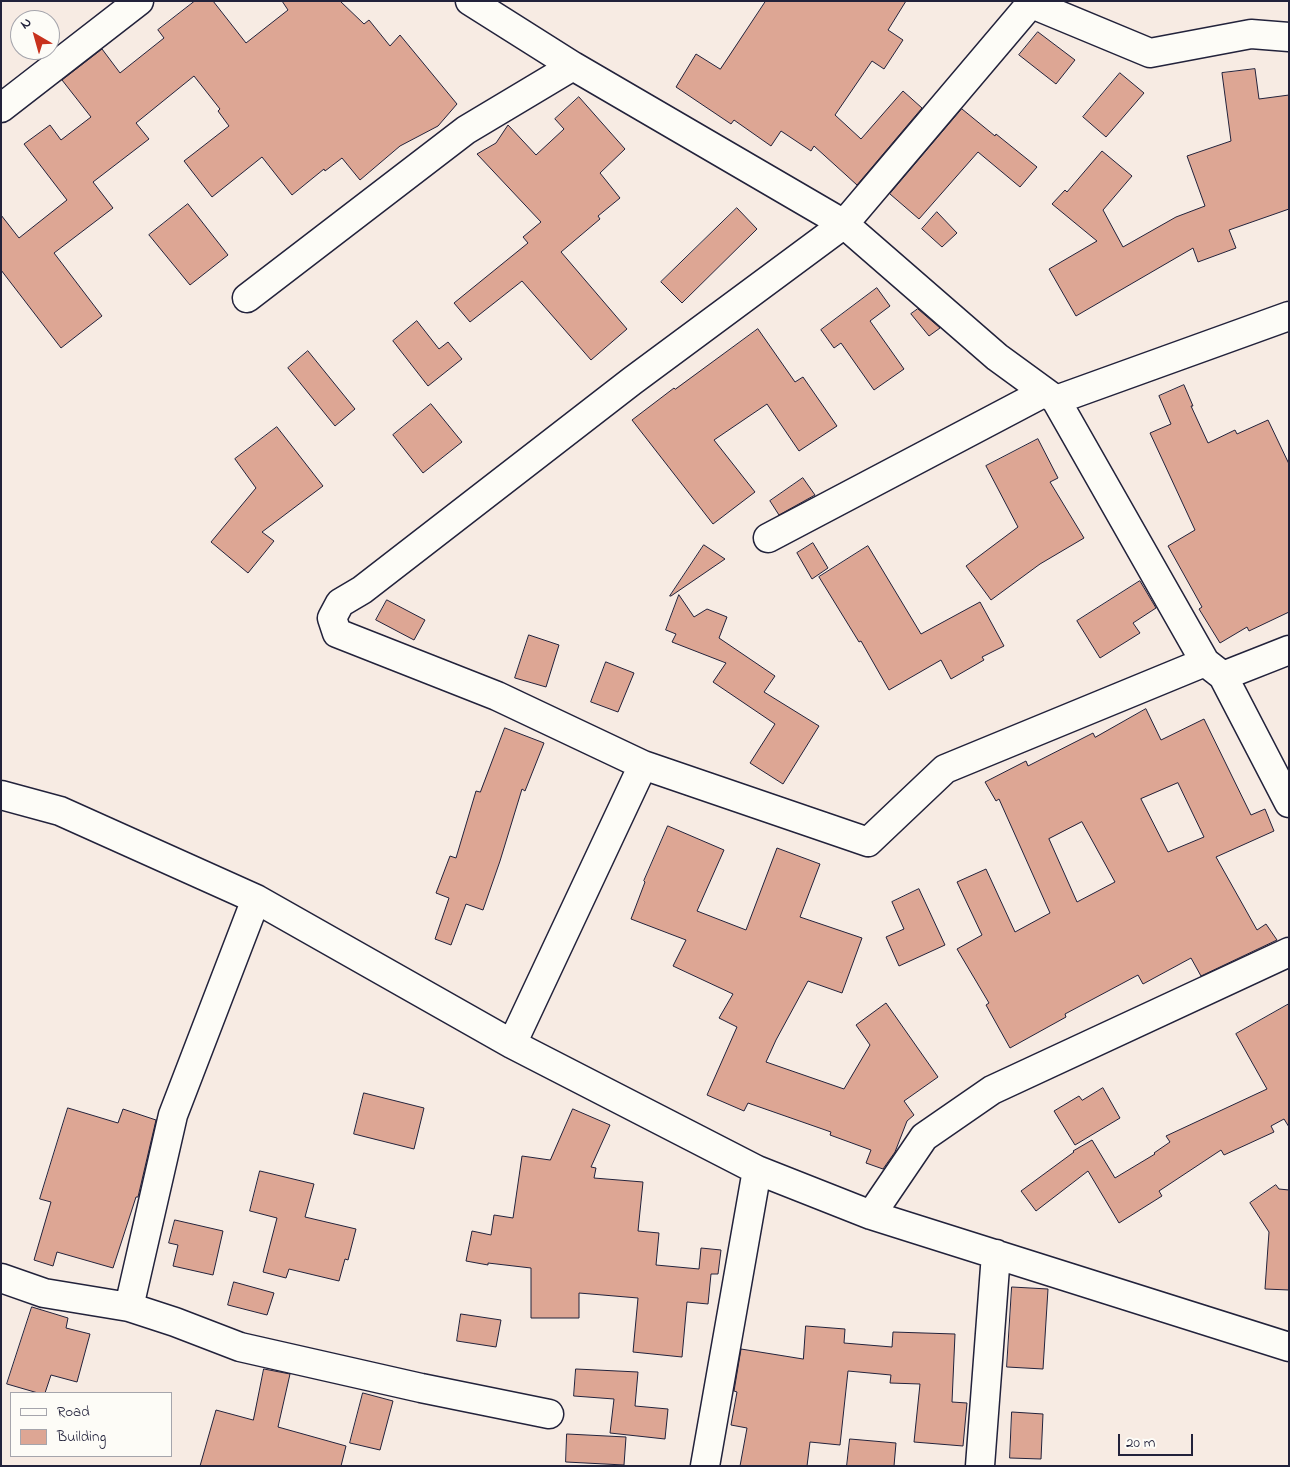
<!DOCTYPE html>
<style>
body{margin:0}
#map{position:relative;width:1290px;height:1467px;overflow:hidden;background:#f7ebe3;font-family:"Indie Flower",sans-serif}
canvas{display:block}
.frame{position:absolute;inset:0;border:2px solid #22223b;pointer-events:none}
.legend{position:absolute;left:10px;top:1392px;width:162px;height:65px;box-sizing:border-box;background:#fdfcf7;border:1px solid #a5a5ac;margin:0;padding:6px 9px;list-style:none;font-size:15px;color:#22223b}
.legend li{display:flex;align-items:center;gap:10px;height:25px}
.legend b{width:25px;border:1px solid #a5a5ac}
.north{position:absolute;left:10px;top:10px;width:50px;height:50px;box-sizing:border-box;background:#fdfcf7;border:1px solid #a5a5ac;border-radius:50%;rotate:322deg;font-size:14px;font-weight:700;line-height:20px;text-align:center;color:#22223b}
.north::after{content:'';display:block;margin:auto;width:18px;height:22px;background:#c8321e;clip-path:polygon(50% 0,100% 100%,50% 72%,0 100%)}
.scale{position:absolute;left:1118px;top:1434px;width:75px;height:22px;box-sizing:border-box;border:2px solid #22223b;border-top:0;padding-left:6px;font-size:15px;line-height:18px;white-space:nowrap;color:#22223b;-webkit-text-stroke:4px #fdfcf7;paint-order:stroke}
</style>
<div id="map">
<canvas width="1290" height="1467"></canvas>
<div class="frame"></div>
<ul class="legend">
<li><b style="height:6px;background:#fdfcf7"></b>Road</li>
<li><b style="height:14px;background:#dda694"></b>Building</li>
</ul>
<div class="north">N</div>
<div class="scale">20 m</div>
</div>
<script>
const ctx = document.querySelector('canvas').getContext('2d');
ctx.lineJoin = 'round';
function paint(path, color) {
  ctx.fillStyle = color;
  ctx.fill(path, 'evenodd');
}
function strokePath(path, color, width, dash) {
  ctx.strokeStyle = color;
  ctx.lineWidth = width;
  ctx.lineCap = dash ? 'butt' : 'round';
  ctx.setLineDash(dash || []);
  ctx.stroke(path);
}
const building = new Path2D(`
 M 195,1 L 213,1 L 246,43 L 288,10 L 282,1 L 340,1 L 364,24 L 369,20 L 390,46 L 400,35 L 457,104 L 438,126 L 400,146 L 360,180 L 342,158 L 325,171 L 324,169 L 292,195 L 262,157 L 212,197 L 184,161 L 229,126 L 218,111 L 220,109 L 194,76 L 136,123 L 149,139 L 93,182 L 113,208 L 54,253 L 102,316 L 61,348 L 1,270 L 1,215 L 19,238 L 67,200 L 24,144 L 50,125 L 61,140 L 91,117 L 62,80 L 102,49 L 120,73 L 164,38 L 158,30 Z
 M 766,1 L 906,1 L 888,30 L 903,40 L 884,69 L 872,61 L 835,115 L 861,139 L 903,91 L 922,108 L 857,185 L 814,146 L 811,151 L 781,131 L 771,146 L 734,120 L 731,124 L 676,87 L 696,54 L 720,69 Z
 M 1038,32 L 1075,60 L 1056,84 L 1019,55 Z
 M 1255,69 L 1259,99 L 1289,95 L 1289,209 L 1229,230 L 1236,248 L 1198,262 L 1193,248 L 1076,316 L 1049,269 L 1097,241 L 1052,204 L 1065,190 L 1067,192 L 1102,151 L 1132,176 L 1103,210 L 1123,247 L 1176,217 L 1205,206 L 1187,156 L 1231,141 L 1222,73 Z
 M 1120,73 L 1144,93 L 1106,137 L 1083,117 Z
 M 579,97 L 625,149 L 600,173 L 620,198 L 598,216 L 600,219 L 561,252 L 627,329 L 591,360 L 522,281 L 470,322 L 454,303 L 528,243 L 523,237 L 541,222 L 477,154 L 496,143 L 508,125 L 536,155 L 564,129 L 555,119 Z
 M 962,109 L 995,136 L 996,134 L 1037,167 L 1020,187 L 978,152 L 919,219 L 890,194 Z
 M 188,204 L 228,255 L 190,285 L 149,235 Z
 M 737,208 L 757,229 L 682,303 L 661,282 Z
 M 937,212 L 957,233 L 942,247 L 922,229 Z
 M 877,288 L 890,306 L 870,321 L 904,369 L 874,390 L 841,343 L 834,348 L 821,330 Z
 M 918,309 L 940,328 L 929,336 L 911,314 Z
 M 417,321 L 439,349 L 448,342 L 462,359 L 428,386 L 393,341 Z
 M 758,329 L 795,382 L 803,377 L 837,426 L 799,451 L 767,404 L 714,440 L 755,492 L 713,524 L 632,420 L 674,388 L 675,389 Z
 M 308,351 L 355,409 L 335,426 L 288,368 Z
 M 1184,385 L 1193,406 L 1191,406 L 1208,443 L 1235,430 L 1237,434 L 1268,420 L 1289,464 L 1289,612 L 1249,631 L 1247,627 L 1220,643 L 1199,609 L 1202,607 L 1168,546 L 1195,530 L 1150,433 L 1171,424 L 1159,396 Z
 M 431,404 L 462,442 L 423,473 L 393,435 Z
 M 277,427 L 323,486 L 262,532 L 274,541 L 248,573 L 211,542 L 256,488 L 235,459 Z
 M 1038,439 L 1058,478 L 1050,482 L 1084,538 L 1040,564 L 991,600 L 966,566 L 1018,527 L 986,466 Z
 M 803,478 L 815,495 L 779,515 L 770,501 Z
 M 813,543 L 828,568 L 812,579 L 797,553 Z
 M 704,545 L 725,559 L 671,596 L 670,596 Z
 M 868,546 L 921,634 L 980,602 L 1004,646 L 982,657 L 984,660 L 951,679 L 941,660 L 889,690 L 861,641 L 859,642 L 819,577 Z
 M 1140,581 L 1156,608 L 1133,623 L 1140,633 L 1100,658 L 1077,621 Z
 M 679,595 L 694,617 L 707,609 L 727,617 L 719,638 L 775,676 L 764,692 L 819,726 L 783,784 L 750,763 L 775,724 L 713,682 L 726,663 L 672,642 L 676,634 L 666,630 Z
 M 387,600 L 425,620 L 414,640 L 376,620 Z
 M 529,635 L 559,645 L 546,687 L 515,678 Z
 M 606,662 L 634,673 L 618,712 L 591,702 Z
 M 1146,709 L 1161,740 L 1204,719 L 1251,815 L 1265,809 L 1274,831 L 1216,857 L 1257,930 L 1266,924 L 1277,940 L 1201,976 L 1191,958 L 1143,984 L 1138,975 L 1065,1014 L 1066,1017 L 1010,1048 L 986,1005 L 989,1003 L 957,949 L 982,935 L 957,882 L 986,869 L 1015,932 L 1050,913 L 999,799 L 996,801 L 985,782 L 1026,761 L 1028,766 L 1093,733 L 1095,737 ZM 1178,783 L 1204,837 L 1168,852 L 1141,799 ZM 1082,822 L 1115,882 L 1077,902 L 1049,839 Z
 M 505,728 L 544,743 L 525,791 L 522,789 L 500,861 L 483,910 L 466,904 L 451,945 L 435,939 L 449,898 L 436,893 L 450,856 L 456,858 L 476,791 L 480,792 Z
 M 668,826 L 724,850 L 697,911 L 746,930 L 777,848 L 820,864 L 800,917 L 862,938 L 842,993 L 808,981 L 776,1040 L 766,1062 L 844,1089 L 870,1045 L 856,1025 L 886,1003 L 938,1077 L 904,1101 L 914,1115 L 907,1121 L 895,1152 L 883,1169 L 866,1163 L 871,1150 L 830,1135 L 831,1132 L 748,1103 L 744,1111 L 707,1095 L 737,1027 L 719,1018 L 733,994 L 673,966 L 686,940 L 631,919 L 645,882 L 644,881 Z
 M 919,889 L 945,945 L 899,966 L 886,937 L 904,929 L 892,902 Z
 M 1289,1004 L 1289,1127 L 1284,1119 L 1271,1126 L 1274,1132 L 1224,1155 L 1221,1150 L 1159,1191 L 1162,1196 L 1119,1223 L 1088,1171 L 1036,1211 L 1021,1191 L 1074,1152 L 1073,1151 L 1092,1140 L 1115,1178 L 1155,1154 L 1154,1153 L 1170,1142 L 1166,1136 L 1267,1089 L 1236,1034 Z
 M 1103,1088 L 1120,1118 L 1075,1145 L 1054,1111 L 1079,1096 L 1082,1100 Z
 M 364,1093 L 424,1108 L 414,1149 L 354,1134 Z
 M 68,1108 L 118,1123 L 123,1109 L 156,1120 L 138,1197 L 136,1197 L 113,1268 L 57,1252 L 53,1266 L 34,1260 L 51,1202 L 40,1199 Z
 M 573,1109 L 610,1125 L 591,1167 L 596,1168 L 594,1178 L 643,1182 L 638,1231 L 659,1233 L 656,1265 L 699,1269 L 701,1248 L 721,1250 L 718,1274 L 711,1274 L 708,1304 L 687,1302 L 682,1357 L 633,1352 L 638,1298 L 579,1293 L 579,1318 L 531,1318 L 531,1268 L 488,1263 L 488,1265 L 466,1261 L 472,1231 L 491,1235 L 494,1215 L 513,1218 L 522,1156 L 550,1160 Z
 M 260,1171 L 314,1184 L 305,1217 L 356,1229 L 348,1260 L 345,1259 L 339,1281 L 289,1269 L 286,1278 L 263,1272 L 277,1218 L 250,1211 Z
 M 1276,1185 L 1279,1189 L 1289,1190 L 1289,1290 L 1265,1289 L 1269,1232 L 1250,1203 Z
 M 175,1220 L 223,1231 L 213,1275 L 173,1266 L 178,1245 L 169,1243 Z
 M 234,1282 L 274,1293 L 267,1315 L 228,1305 Z
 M 1012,1287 L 1048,1289 L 1043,1369 L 1007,1367 Z
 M 32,1307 L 68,1318 L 66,1328 L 90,1334 L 77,1382 L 51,1375 L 45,1393 L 38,1393 L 7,1384 Z
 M 461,1314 L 501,1320 L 496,1347 L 457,1341 Z
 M 806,1326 L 845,1329 L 844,1343 L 892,1347 L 893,1332 L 955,1334 L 952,1402 L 967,1403 L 963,1446 L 914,1442 L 920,1384 L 890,1383 L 891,1375 L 848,1371 L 840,1445 L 810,1442 L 807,1466 L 740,1466 L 747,1428 L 731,1425 L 737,1392 L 734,1391 L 741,1349 L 803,1359 Z
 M 264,1369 L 290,1374 L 278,1427 L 346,1446 L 341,1466 L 200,1466 L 216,1410 L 253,1420 Z
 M 576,1369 L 638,1372 L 635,1406 L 668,1409 L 665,1439 L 610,1433 L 614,1399 L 574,1396 Z
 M 363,1393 L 393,1401 L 380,1450 L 350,1443 Z
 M 1012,1412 L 1043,1414 L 1041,1459 L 1010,1458 Z
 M 567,1434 L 626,1437 L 624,1465 L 566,1462 Z
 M 850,1439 L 896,1443 L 894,1466 L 847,1466 Z`);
paint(building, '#dda694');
strokePath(building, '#22223b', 1);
const minor = new Path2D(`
 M 470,1 L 573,66 L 844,224 L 997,357 L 1056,400 L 1205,662 L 1223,676 L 1289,803
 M 1033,1 L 844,224 L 632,381 L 362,590 L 340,603 L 332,618 L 337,633 L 497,696 L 643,765 L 868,842 L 945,769 L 1205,662
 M 1032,4 L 1150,53 L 1251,34 L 1289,37
 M 1,108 L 139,1
 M 247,298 L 466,130 L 573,66
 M 1056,400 L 1289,316
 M 768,538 L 1045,392
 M 1223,676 L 1289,650
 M 1,795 L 60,811 L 256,899 L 512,1044 L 757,1170 L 871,1215 L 1289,1347
 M 512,1044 L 643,765
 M 871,1215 L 924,1137 L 992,1090 L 1289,952
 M 1,1278 L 44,1293 L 129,1307 L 175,1322 L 240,1347 L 421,1388 L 549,1414
 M 129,1307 L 173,1115 L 256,899
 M 705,1466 L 757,1170
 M 980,1466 L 996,1254`);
strokePath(minor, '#22223b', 31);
strokePath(minor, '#fdfcf7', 28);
</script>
